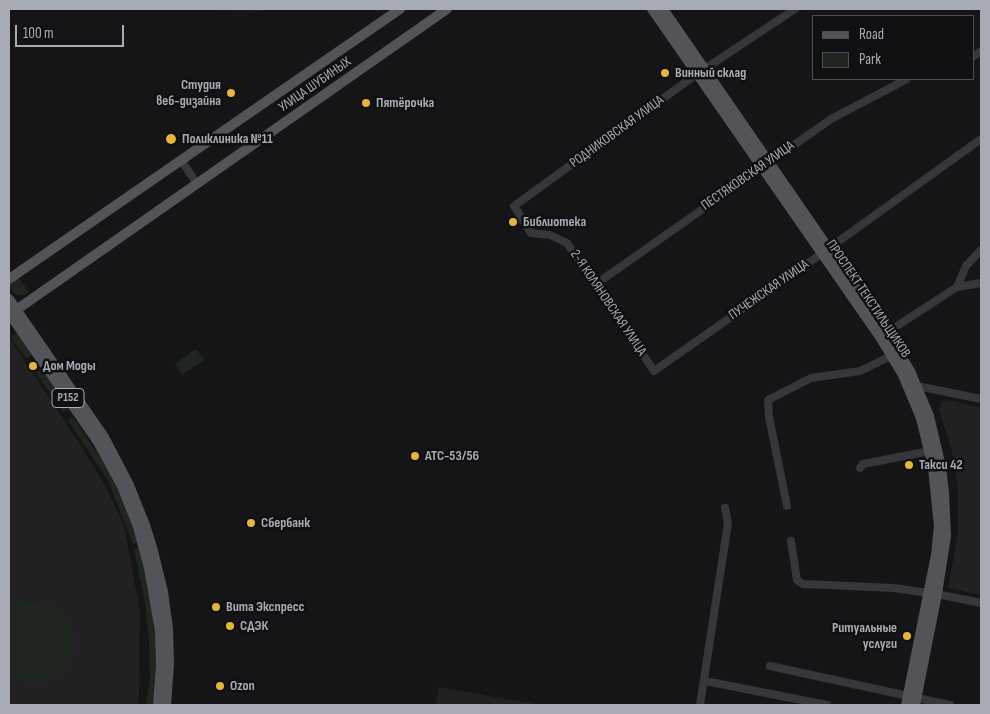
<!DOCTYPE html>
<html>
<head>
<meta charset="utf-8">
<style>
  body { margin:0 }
  #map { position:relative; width:990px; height:714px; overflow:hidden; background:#151517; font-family:"Sofia Sans Condensed",sans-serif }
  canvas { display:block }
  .frame { position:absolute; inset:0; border:10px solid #a7abb6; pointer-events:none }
  .legend { position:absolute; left:812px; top:15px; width:162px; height:65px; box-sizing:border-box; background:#101012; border:1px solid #4c4e54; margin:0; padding:6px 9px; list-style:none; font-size:15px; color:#a7abb6 }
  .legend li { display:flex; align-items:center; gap:10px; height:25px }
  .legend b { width:25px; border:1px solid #4c4e54 }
  .scale { position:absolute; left:15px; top:25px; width:109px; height:22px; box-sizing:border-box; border:2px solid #a7abb6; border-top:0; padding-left:6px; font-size:15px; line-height:18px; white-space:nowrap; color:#a7abb6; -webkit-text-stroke:4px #101012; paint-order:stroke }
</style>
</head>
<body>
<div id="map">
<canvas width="990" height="714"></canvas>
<div class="frame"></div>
<ul class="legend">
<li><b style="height:6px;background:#52545a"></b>Road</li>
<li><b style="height:14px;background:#1f2620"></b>Park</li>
</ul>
<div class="scale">100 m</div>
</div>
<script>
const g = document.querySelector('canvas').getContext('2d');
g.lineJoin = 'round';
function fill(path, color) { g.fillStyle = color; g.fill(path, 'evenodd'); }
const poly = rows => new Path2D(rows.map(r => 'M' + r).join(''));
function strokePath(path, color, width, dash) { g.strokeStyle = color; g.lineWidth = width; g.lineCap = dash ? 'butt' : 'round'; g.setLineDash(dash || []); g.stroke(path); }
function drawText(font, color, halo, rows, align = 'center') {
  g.font = font + ' "Sofia Sans Condensed",sans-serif'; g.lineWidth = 5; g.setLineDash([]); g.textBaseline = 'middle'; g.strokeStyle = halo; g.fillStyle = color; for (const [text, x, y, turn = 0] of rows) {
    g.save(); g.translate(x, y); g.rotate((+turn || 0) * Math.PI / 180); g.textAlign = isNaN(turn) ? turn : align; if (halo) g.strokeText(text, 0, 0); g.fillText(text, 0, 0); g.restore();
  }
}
fill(poly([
  [153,9,263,9,263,11],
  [9,337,81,446,105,485,124,525,140,612,139,697,138,705,9,705],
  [947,400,981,407,981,595,948,588,958,533,958,489,952,451,939,410,941,403],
  [439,687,541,705,436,705]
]), '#212123');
fill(poly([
  [16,274,29,292,25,295,15,295,9,285,9,280],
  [18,333,33,354,26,359,11,337],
  [196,349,204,360,182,375,175,364],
  [42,369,69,408,63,412,36,373],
  [73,417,112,475,138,542,133,544,108,481,68,420],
  [141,547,153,610,156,641,156,662,153,705,146,705,150,678,149,645,146,607,134,549],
  [9,599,51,608,62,615,69,624,74,640,72,657,66,668,53,678,37,682,9,677]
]), '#1f2620');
strokePath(poly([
  [795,9,697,74,514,206,531,233,550,235,567,243,654,371,821,254,981,139],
  [974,56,981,51],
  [181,160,197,184],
  [596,284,831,119,907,79],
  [957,287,966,266,981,250],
  [883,335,957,287,981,283],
  [915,388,917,386,981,399],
  [860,468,863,464,930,451],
  [787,506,769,417,768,400,811,378,860,371,891,356],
  [791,541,797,580,803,584,894,588,928,593],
  [937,594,981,603],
  [770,666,950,705],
  [705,681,827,705],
  [700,705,728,523,725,508]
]), '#36373b', 8);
strokePath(poly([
  [652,9,880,337,903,375,921,418,933,468,939,526,936,555,906,705],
  [663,9,887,333,910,371,929,416,941,467,944,492,946,536,937,594,915,705],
  [9,279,400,9],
  [9,299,104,437,129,485,145,525,153,551,163,592,168,629,169,664,166,705],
  [9,313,98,442,121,484,138,527,149,568,160,631,161,664,158,705],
  [9,315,447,9]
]), '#52545a', 10);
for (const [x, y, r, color] of [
  [665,73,5,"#e8b53b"],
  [231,93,5,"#e8b53b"],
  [366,103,5,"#e8b53b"],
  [171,139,6,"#e8b53b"],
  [513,222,5,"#e8b53b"],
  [33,366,5,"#e8b53b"],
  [415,456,5,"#e8b53b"],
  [909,465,5,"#e8b53b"],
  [251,523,5,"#e8b53b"],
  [216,607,5,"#e8b53b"],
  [230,626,5,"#e8b53b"],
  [907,636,5,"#e8b53b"],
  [220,686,5,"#e8b53b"]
]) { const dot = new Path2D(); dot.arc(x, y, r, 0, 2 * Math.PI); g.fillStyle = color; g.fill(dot); strokePath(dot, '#101012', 2); }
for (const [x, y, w] of [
  [68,398,32]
]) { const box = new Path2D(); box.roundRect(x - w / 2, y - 9.5, w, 19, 4); g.fillStyle = '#101012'; g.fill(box); strokePath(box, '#a7abb6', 1); }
drawText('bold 12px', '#a7abb6', null, [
  ["Р152",68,398]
]);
drawText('bold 14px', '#a7abb6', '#101012', [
  ["Винный склад",675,73],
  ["Студия",221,85,"right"],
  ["веб-дизайна",221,101,"right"],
  ["Пятёрочка",376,103],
  ["Поликлиника №11",182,139],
  ["Библиотека",523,222],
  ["Дом Моды",43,366],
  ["АТС-53/56",425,456],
  ["Такси 42",919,465],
  ["Сбербанк",261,523],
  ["Вита Экспресс",226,607],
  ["СДЭК",240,626],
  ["Ритуальные",897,628,"right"],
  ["услуги",897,644,"right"],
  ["Ozon",230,686]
], 'left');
drawText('14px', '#a7abb6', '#101012', [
  ["УЛИЦА ШУБИНЫХ",315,85,-35],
  ["РОДНИКОВСКАЯ УЛИЦА",617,132,-36],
  ["ПЕСТЯКОВСКАЯ УЛИЦА",748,176,-35],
  ["ПУЧЕЖСКАЯ УЛИЦА",769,290,-35],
  ["ПРОСПЕКТ ТЕКСТИЛЬЩИКОВ",868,299,56],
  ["2-Я КОЛЯНОВСКАЯ УЛИЦА",608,303,56]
]);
</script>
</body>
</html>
